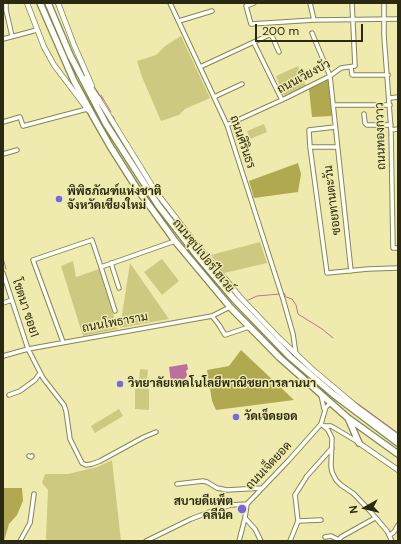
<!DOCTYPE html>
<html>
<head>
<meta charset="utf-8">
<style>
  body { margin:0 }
  #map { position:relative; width:401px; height:544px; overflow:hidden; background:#efebae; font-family:"DM Sans",sans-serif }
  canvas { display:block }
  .frame { position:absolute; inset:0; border:4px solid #2b2911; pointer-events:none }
  .north { position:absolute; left:345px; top:488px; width:40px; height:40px; -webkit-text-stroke:3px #efebae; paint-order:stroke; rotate:262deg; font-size:11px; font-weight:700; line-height:16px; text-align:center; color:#2b2911 }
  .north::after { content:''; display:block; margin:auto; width:14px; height:18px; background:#2b2911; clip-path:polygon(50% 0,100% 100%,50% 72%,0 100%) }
  .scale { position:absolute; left:255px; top:24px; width:108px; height:18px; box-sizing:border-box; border:2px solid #2b2911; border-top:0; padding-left:5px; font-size:12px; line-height:14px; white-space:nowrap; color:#2b2911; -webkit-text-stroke:3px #efebae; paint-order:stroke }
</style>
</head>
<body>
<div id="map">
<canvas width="401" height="544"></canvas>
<div class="frame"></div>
<div class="north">N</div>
<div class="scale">200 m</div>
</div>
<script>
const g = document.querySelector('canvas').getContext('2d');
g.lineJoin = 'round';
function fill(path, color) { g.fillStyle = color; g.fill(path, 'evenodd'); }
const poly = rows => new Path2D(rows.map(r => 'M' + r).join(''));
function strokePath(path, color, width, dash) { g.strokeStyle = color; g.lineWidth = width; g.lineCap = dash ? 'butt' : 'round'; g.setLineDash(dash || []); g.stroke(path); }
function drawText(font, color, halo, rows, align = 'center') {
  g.font = font + ' "DM Sans",Sarabun,sans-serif'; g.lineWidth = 3; g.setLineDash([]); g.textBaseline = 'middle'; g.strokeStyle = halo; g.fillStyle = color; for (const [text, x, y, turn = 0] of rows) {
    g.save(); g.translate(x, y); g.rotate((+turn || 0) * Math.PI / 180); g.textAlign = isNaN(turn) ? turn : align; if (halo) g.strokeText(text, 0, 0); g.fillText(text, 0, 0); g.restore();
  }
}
fill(poly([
  [181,36,210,98,185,109,179,115,161,121,142,77,137,61,156,55,165,46],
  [298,66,306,86,284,96,276,76],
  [264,124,267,132,250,139,247,131],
  [260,242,267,263,224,273,211,255],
  [162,259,179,281,162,295,144,272],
  [73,261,76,277,99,269,118,329,83,336,61,266],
  [130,263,169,319,120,328],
  [140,369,148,370,147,380,139,380],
  [135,388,149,389,149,410,135,409],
  [119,409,123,416,95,433,91,426],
  [112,460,121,541,47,541,46,538,48,490,42,483,45,474,68,474,97,467]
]), '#cec980');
fill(poly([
  [328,80,332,116,312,117,309,89],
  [298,163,301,174,298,192,254,198,249,181],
  [241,350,294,400,216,410,212,401,207,370,229,366],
  [3,488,22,488,23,501,17,515,9,524,4,541,3,541]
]), '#b0a94f');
fill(poly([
  [187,364,188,369,186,371,187,375,184,381,171,383,169,367]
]), '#bd709d');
strokePath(poly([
  [101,95,111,112],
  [113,116,115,120],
  [117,124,119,129],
  [3,258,6,269],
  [283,294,284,293,286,297,292,299,296,305,298,314,322,329,333,338],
  [246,301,257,296,280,294],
  [350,398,398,433]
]), '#bd709d', 1);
const minor = poly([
  [6,3,6,10,12,36],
  [170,3,227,125,283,299,293,334,296,355],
  [254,3,246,6,251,24,314,20,398,19],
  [310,3,314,20],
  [384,3,384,36,391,130,393,248,398,248],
  [179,21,212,11],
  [312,33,330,76,351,271],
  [3,39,37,30],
  [254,43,282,100],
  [200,67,269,35,272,36,279,52],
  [351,67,352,75,388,75],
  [214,97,242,84],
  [390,98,398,97],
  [333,105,390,105],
  [364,114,365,123,367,125,391,125],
  [3,122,20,117,23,126,87,109],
  [227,125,286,98,330,76,341,68,355,66,352,3],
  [335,127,309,130,310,147,327,273,368,269,397,268],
  [391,130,398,129],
  [310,147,337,147],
  [3,154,17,150],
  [111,263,119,288],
  [101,267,115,311],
  [3,273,28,349,43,378,64,405,66,411,70,439,82,463,86,465,92,464,100,461,144,437,156,432],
  [3,303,12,300],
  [212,316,219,325,225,335,249,327],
  [63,342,33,260,92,240,101,267,175,241],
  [3,356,28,349,212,316,230,307],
  [9,395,20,391,35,380,40,373],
  [321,395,324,409],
  [321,424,328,430,332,438,331,466,332,472,336,480,341,485,354,494,370,511,387,531,392,541],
  [324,426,331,426,358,442],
  [29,456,31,457,32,456],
  [177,484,203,481,207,482,217,488,227,490,262,488],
  [245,518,255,529,261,541],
  [298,521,321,520],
  [390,535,394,532,398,525],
  [325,537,331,536,339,540],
  [20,541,30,523,34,494],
  [146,541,191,519,212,511,231,505,247,504,289,460,321,424,326,407,331,403],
  [239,541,245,518,247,504],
  [290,541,298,521,295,495,307,476,332,448],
  [338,541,341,537,375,518]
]);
const major = poly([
  [27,3,44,47,54,65,88,110],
  [58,3,74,45,92,86],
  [98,98,156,192,196,244,240,297,279,338,312,369,357,407,398,437],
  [359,443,398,470]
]);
const highway = poly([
  [40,3,74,81,93,116,110,146,136,187,175,241,230,307,280,358,348,418,398,454],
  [48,3,70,55,106,124,158,205,199,258,234,299,290,357,333,394,398,443],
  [85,79,99,101],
  [348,418,359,443]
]);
strokePath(minor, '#89854b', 5.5);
strokePath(major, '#89854b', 6);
strokePath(highway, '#89854b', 8);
strokePath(minor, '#fff', 3.5);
strokePath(major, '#fff', 4.5);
strokePath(highway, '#fff', 5.5);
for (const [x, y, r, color] of [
  [59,199,4,"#7667e2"],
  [120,384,4,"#7667e2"],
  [236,417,4,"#7667e2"],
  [242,509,5,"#7667e2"]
]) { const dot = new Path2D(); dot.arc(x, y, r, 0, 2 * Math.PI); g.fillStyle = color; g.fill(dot); strokePath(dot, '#efebae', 1.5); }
drawText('12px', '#2b2911', '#efebae', [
  ["ถนนเวียงบัว",304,77,-28],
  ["ถนนทองกวาว",381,136,-92],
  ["ถนนศิรินธร",242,142,71],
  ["ซอยทานตะวัน",333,200,-97],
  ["ถนนซุปเปอร์ไฮเวย์",203,256,51],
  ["โชตนา ซอย1",25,308,72],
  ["ถนนโพธาราม",115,323,-10],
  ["ถนนเจ็ดยอด",269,466,-47]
]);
drawText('bold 12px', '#2b2911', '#efebae', [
  ["พิพิธภัณฑ์แห่งชาติ",67,192],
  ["จังหวัดเชียงใหม่",67,206],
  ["วิทยาลัยเทคโนโลยีพาณิชยการลานนา",128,384],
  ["วัดเจ็ดยอด",244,417],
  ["สบายดีแพ็ต",233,502,"right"],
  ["คลีนิค",233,516,"right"]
], 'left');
</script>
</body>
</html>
